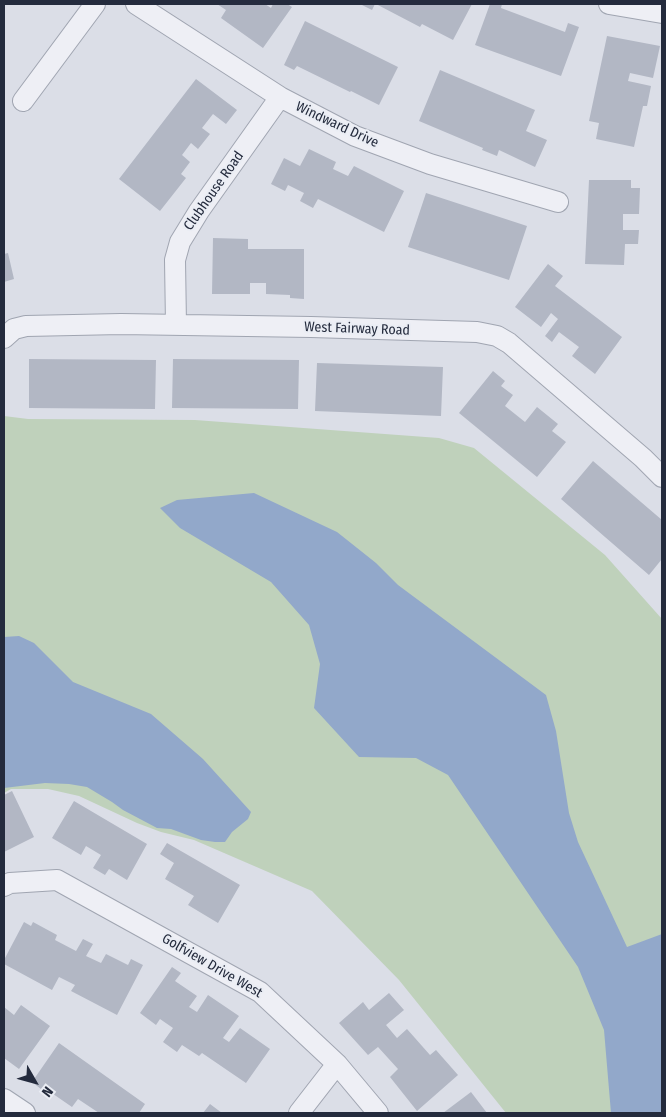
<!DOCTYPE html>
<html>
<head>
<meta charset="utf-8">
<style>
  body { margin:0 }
  #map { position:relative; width:666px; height:1117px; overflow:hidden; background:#dbdee7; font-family:"Fira Sans Condensed",sans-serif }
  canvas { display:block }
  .frame { position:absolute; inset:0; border:5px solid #242b3d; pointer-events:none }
  .north { position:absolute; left:10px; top:1057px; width:50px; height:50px; -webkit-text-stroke:4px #eaedf4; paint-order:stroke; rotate:128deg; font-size:14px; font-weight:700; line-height:20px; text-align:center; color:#242b3d }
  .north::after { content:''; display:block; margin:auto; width:18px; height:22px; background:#242b3d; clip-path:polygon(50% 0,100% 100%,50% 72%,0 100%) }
</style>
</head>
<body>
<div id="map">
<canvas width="666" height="1117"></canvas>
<div class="frame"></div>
<div class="north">N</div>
</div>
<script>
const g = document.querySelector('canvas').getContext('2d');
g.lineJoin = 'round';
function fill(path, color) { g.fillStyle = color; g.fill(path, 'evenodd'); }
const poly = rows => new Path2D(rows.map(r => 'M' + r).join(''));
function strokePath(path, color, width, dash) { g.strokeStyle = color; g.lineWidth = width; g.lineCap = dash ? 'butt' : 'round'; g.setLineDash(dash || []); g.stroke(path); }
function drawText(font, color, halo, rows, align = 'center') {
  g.font = font + ' "Fira Sans Condensed",sans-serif'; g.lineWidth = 4; g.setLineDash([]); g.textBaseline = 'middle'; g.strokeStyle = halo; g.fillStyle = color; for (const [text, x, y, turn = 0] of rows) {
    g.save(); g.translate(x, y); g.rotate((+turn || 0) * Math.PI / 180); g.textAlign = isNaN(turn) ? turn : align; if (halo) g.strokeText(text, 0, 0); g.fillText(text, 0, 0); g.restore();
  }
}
fill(poly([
  [4,416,28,419,195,420,439,438,474,448,605,555,662,619,662,1113,506,1113,399,980,312,891,194,840,161,832,137,823,79,796,48,789,11,789,4,793]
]), '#bfd1bb');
fill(poly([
  [254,493,337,532,376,563,398,585,546,695,556,731,569,813,578,842,627,947,662,934,662,1113,611,1113,604,1030,578,967,448,775,416,758,359,757,314,708,320,664,309,625,271,582,180,528,160,508,177,500],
  [19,636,34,643,73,682,151,714,203,759,251,812,248,819,232,832,225,842,215,842,201,840,171,829,157,828,123,810,112,802,87,787,69,784,45,783,4,788,4,637]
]), '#92a8ca');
fill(poly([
  [217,4,265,4,271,8,273,4,287,4,292,7,263,48,221,18,226,10],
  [360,4,375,4,372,10],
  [376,4,472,4,453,40,422,24,420,27],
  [490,4,502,4,501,8,565,32,568,23,579,27,561,76,475,45],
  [305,21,398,67,379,105,351,91,350,92,297,66,294,70,284,65],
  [607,36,660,46,653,78,630,73,628,81,651,86,647,106,643,106,634,147,596,139,599,123,589,121],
  [440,70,535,110,526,131,547,140,535,167,499,150,497,156,482,150,483,148,419,121],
  [196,79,237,110,226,124,213,114,202,128,210,134,198,149,191,143,182,155,190,162,181,174,186,178,160,211,119,179],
  [309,149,336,162,333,169,348,176,354,166,404,191,384,232,318,199,313,208,300,201,304,193,288,185,285,191,271,184,284,158,300,166],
  [589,180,631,180,631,188,640,188,639,214,623,214,623,230,639,230,638,244,625,244,624,265,585,264],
  [426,193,527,226,509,280,408,247],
  [213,238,248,239,248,249,304,249,304,299,290,298,290,295,266,294,266,283,250,283,250,294,212,294],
  [8,253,14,279,4,282,4,254],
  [548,264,563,276,555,286,622,337,595,374,572,356,579,347,559,332,552,342,545,336,558,319,551,313,541,327,515,307],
  [29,359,156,360,155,409,29,408],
  [173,359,299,360,298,409,172,408],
  [317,363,443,367,441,416,315,411],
  [493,371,505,381,501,386,513,395,505,406,525,422,537,407,558,424,552,431,566,442,537,477,459,413],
  [593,461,662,520,662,559,649,575,561,499],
  [12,791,34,837,4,852,4,795],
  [74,801,147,844,127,880,109,869,105,875,93,868,101,855,86,846,81,855,52,838],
  [167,843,240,885,218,923,188,905,194,896,165,879,174,863,160,854],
  [24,922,31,926,33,922,57,935,55,940,76,951,83,939,93,944,86,956,101,963,106,954,128,965,131,959,143,965,117,1015,71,991,75,985,59,977,52,990,4,964,4,960],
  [172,967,181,973,175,981,197,996,189,1007,197,1012,208,995,239,1016,223,1038,229,1042,240,1028,270,1049,246,1083,202,1053,199,1056,182,1045,177,1052,163,1042,173,1028,160,1019,156,1025,140,1013],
  [389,993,404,1010,386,1025,397,1038,407,1029,430,1055,436,1050,458,1075,417,1111,390,1077,398,1069,378,1047,368,1055,339,1023,363,1002,369,1010],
  [21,1005,50,1026,19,1069,4,1058,4,1007,14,1015],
  [59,1043,145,1104,139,1113,99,1113,78,1099,72,1107,43,1087,41,1089,32,1082],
  [471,1092,487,1113,443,1113],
  [210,1104,222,1113,203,1113]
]), '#b2b7c4');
const street = poly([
  [136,4,280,97,355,136,430,164,558,202],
  [609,4,662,13],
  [23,101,95,4],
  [176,325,175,260,180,242,199,211,280,97],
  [4,338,14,329,26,326,121,324,311,327,477,332,497,336,509,343,643,458,662,477],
  [4,886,10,883,57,880,260,992,337,1064,378,1113],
  [4,1099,25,1113],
  [299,1113,337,1064]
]);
strokePath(street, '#a0a5b1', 22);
strokePath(street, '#eeeff5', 20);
drawText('14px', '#242b3d', '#eaedf4', [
  ["Windward Drive",337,125,25],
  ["Clubhouse Road",214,191,-55],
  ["West Fairway Road",357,329,2],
  ["Golfview Drive West",212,966,30]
]);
</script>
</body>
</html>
